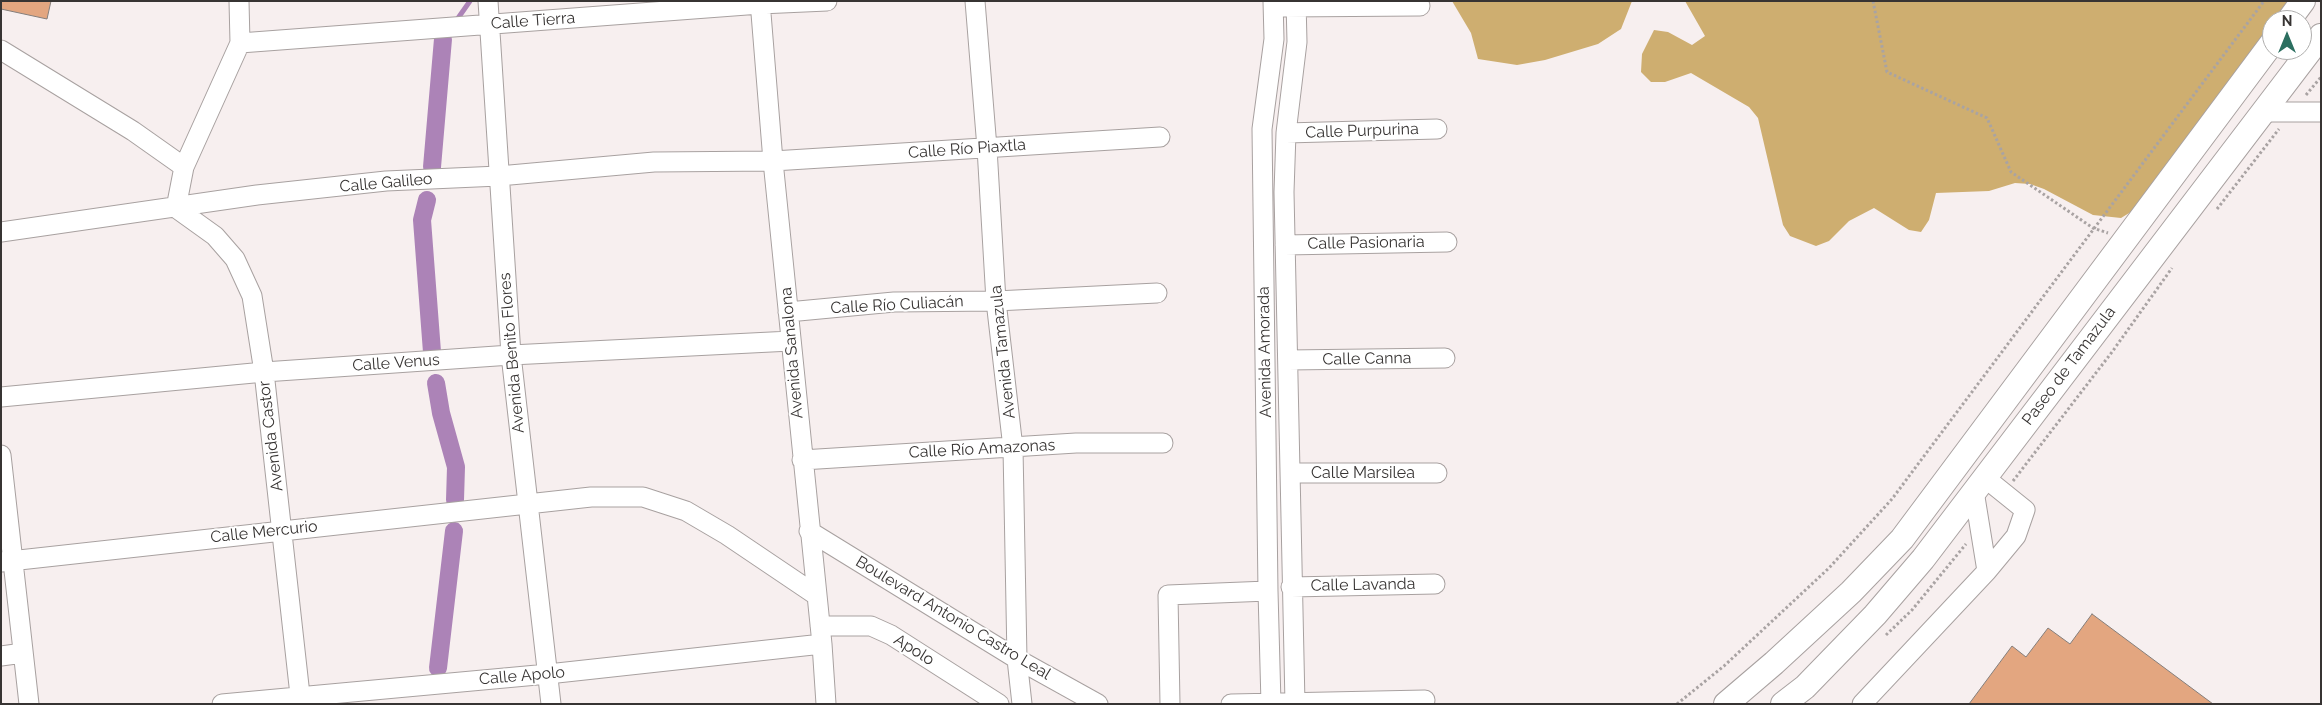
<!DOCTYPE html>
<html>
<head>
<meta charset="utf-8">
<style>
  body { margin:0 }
  #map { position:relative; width:2322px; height:705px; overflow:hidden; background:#f7efef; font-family:Raleway,sans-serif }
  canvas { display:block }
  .frame { position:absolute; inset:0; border:2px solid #373433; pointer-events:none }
  .north { position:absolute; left:2262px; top:10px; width:50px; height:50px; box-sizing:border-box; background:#fff; border:1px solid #afaead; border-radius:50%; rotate:0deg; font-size:14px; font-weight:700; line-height:20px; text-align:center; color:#373433 }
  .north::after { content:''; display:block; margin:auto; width:18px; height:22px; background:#2c6f60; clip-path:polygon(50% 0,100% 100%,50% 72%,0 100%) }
</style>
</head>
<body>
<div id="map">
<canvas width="2322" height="705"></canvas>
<div class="frame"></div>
<div class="north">N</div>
</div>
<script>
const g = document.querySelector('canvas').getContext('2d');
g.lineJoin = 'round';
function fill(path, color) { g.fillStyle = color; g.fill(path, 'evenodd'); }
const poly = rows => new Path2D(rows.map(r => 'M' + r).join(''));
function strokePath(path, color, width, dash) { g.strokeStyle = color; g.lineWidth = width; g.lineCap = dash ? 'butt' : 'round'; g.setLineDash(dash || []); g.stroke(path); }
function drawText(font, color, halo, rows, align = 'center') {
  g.font = font + ' Raleway,sans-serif'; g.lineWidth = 4; g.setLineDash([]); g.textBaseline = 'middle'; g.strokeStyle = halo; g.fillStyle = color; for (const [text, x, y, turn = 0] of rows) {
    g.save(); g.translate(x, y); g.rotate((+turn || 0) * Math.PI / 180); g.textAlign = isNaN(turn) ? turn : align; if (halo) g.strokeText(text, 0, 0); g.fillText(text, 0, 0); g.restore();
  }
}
fill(poly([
  [1452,1,1632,1,1621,29,1598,44,1545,60,1517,65,1478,59,1471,33],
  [1685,1,2292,1,2278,20,2272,20,2272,29,2139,207,2121,218,2093,215,2044,189,2030,184,2015,183,1989,191,1936,193,1929,220,1921,232,1909,230,1874,208,1849,221,1829,241,1816,246,1790,236,1783,225,1758,118,1749,107,1691,73,1665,82,1651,82,1641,72,1642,54,1654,30,1668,32,1692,45,1705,36]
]), '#ceae70');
strokePath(poly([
  [456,21,470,1]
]), '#ac83b7', 5);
strokePath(poly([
  [432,167,443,39],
  [427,200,422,220,432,352],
  [436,383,441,413,456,467,455,500],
  [438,668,454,531]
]), '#ac83b7', 18);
const building = poly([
  [1,1,51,1,47,19,1,9,1,1],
  [2092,614,2213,704,1969,704,2012,646,2026,657,2048,628,2070,644,2092,614]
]);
fill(building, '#e3a680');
strokePath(building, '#847e7b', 1);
const minor = poly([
  [239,1,240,43,184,167,176,208,215,236,235,259,252,296,264,372,300,695],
  [488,1,511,355,551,704],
  [760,1,773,161,822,644,826,704],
  [975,1,987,148,996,301,1013,448,1017,659,1022,704],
  [1284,7,1420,6],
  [240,43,760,4,827,1],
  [1,50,133,131,184,167],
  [2263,112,2321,112],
  [1286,133,1437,129],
  [1,232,257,195,386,181,499,176,654,162,773,161,1160,137],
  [1285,245,1447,242],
  [788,312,894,302,996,301,1157,293],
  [1288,360,1445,358],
  [1,397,264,372,511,355,791,341],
  [1,455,29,704],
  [802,460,1076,443,1163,443],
  [1290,473,1437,473],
  [1974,491,1987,571],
  [809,531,1017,659,1098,704],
  [1,562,591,497,643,497,686,511,727,535,816,595],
  [1291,587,1435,584],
  [820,626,871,626,891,635,999,704],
  [1,656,23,653],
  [222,704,548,674,822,644],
  [1170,704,1168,595,1268,591],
  [1231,704,1425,700],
  [1271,704,1268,591,1262,129,1274,39,1273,1],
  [1295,704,1284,192,1286,133,1297,42,1296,1],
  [1862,704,1987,571,2016,536,2025,510,1984,477]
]);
const major = poly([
  [2289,20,2303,1],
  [1726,704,1774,663,1851,592,1902,539,2272,43],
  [1783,704,1805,687,1875,615,1923,559,2321,36]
]);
strokePath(minor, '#a8a1a0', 21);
strokePath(major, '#a8a1a0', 26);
strokePath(poly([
  [1873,1,1887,72,1987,118,2011,172,2093,228,2108,233],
  [2306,95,2321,77],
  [2217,209,2279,129],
  [2013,481,2112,352,2172,268],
  [1886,635,1912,610,1966,544],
  [1677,704,1724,666,1829,568,1892,499,2264,1]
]), '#a9a3a3', 3, [2.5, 2.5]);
strokePath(minor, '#fff', 19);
strokePath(major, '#fff', 24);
drawText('16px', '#373433', '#fff', [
  ["Calle Tierra",533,21,-4],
  ["Calle Purpurina",1362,131,-2],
  ["Calle Río Piaxtla",967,149,-4],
  ["Calle Galileo",386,183,-5],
  ["Calle Pasionaria",1366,243,-1],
  ["Calle Río Culiacán",897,305,-3],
  ["Avenida Tamazula",1003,352,-96],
  ["Avenida Amorada",1265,352,-91],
  ["Avenida Benito Flores",512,353,-95],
  ["Avenida Sanalona",792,353,-95],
  ["Calle Canna",1367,359,-1],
  ["Calle Venus",396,363,-4],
  ["Paseo de Tamazula",2069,366,-53],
  ["Avenida Castor",271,436,-97],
  ["Calle Río Amazonas",982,449,-3],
  ["Calle Marsilea",1363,473],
  ["Calle Mercurio",264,532,-6],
  ["Calle Lavanda",1363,585,-1],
  ["Boulevard Antonio Castro Leal",953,618,31],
  ["Apolo",914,650,32],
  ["Calle Apolo",522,676,-5]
]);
</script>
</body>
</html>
